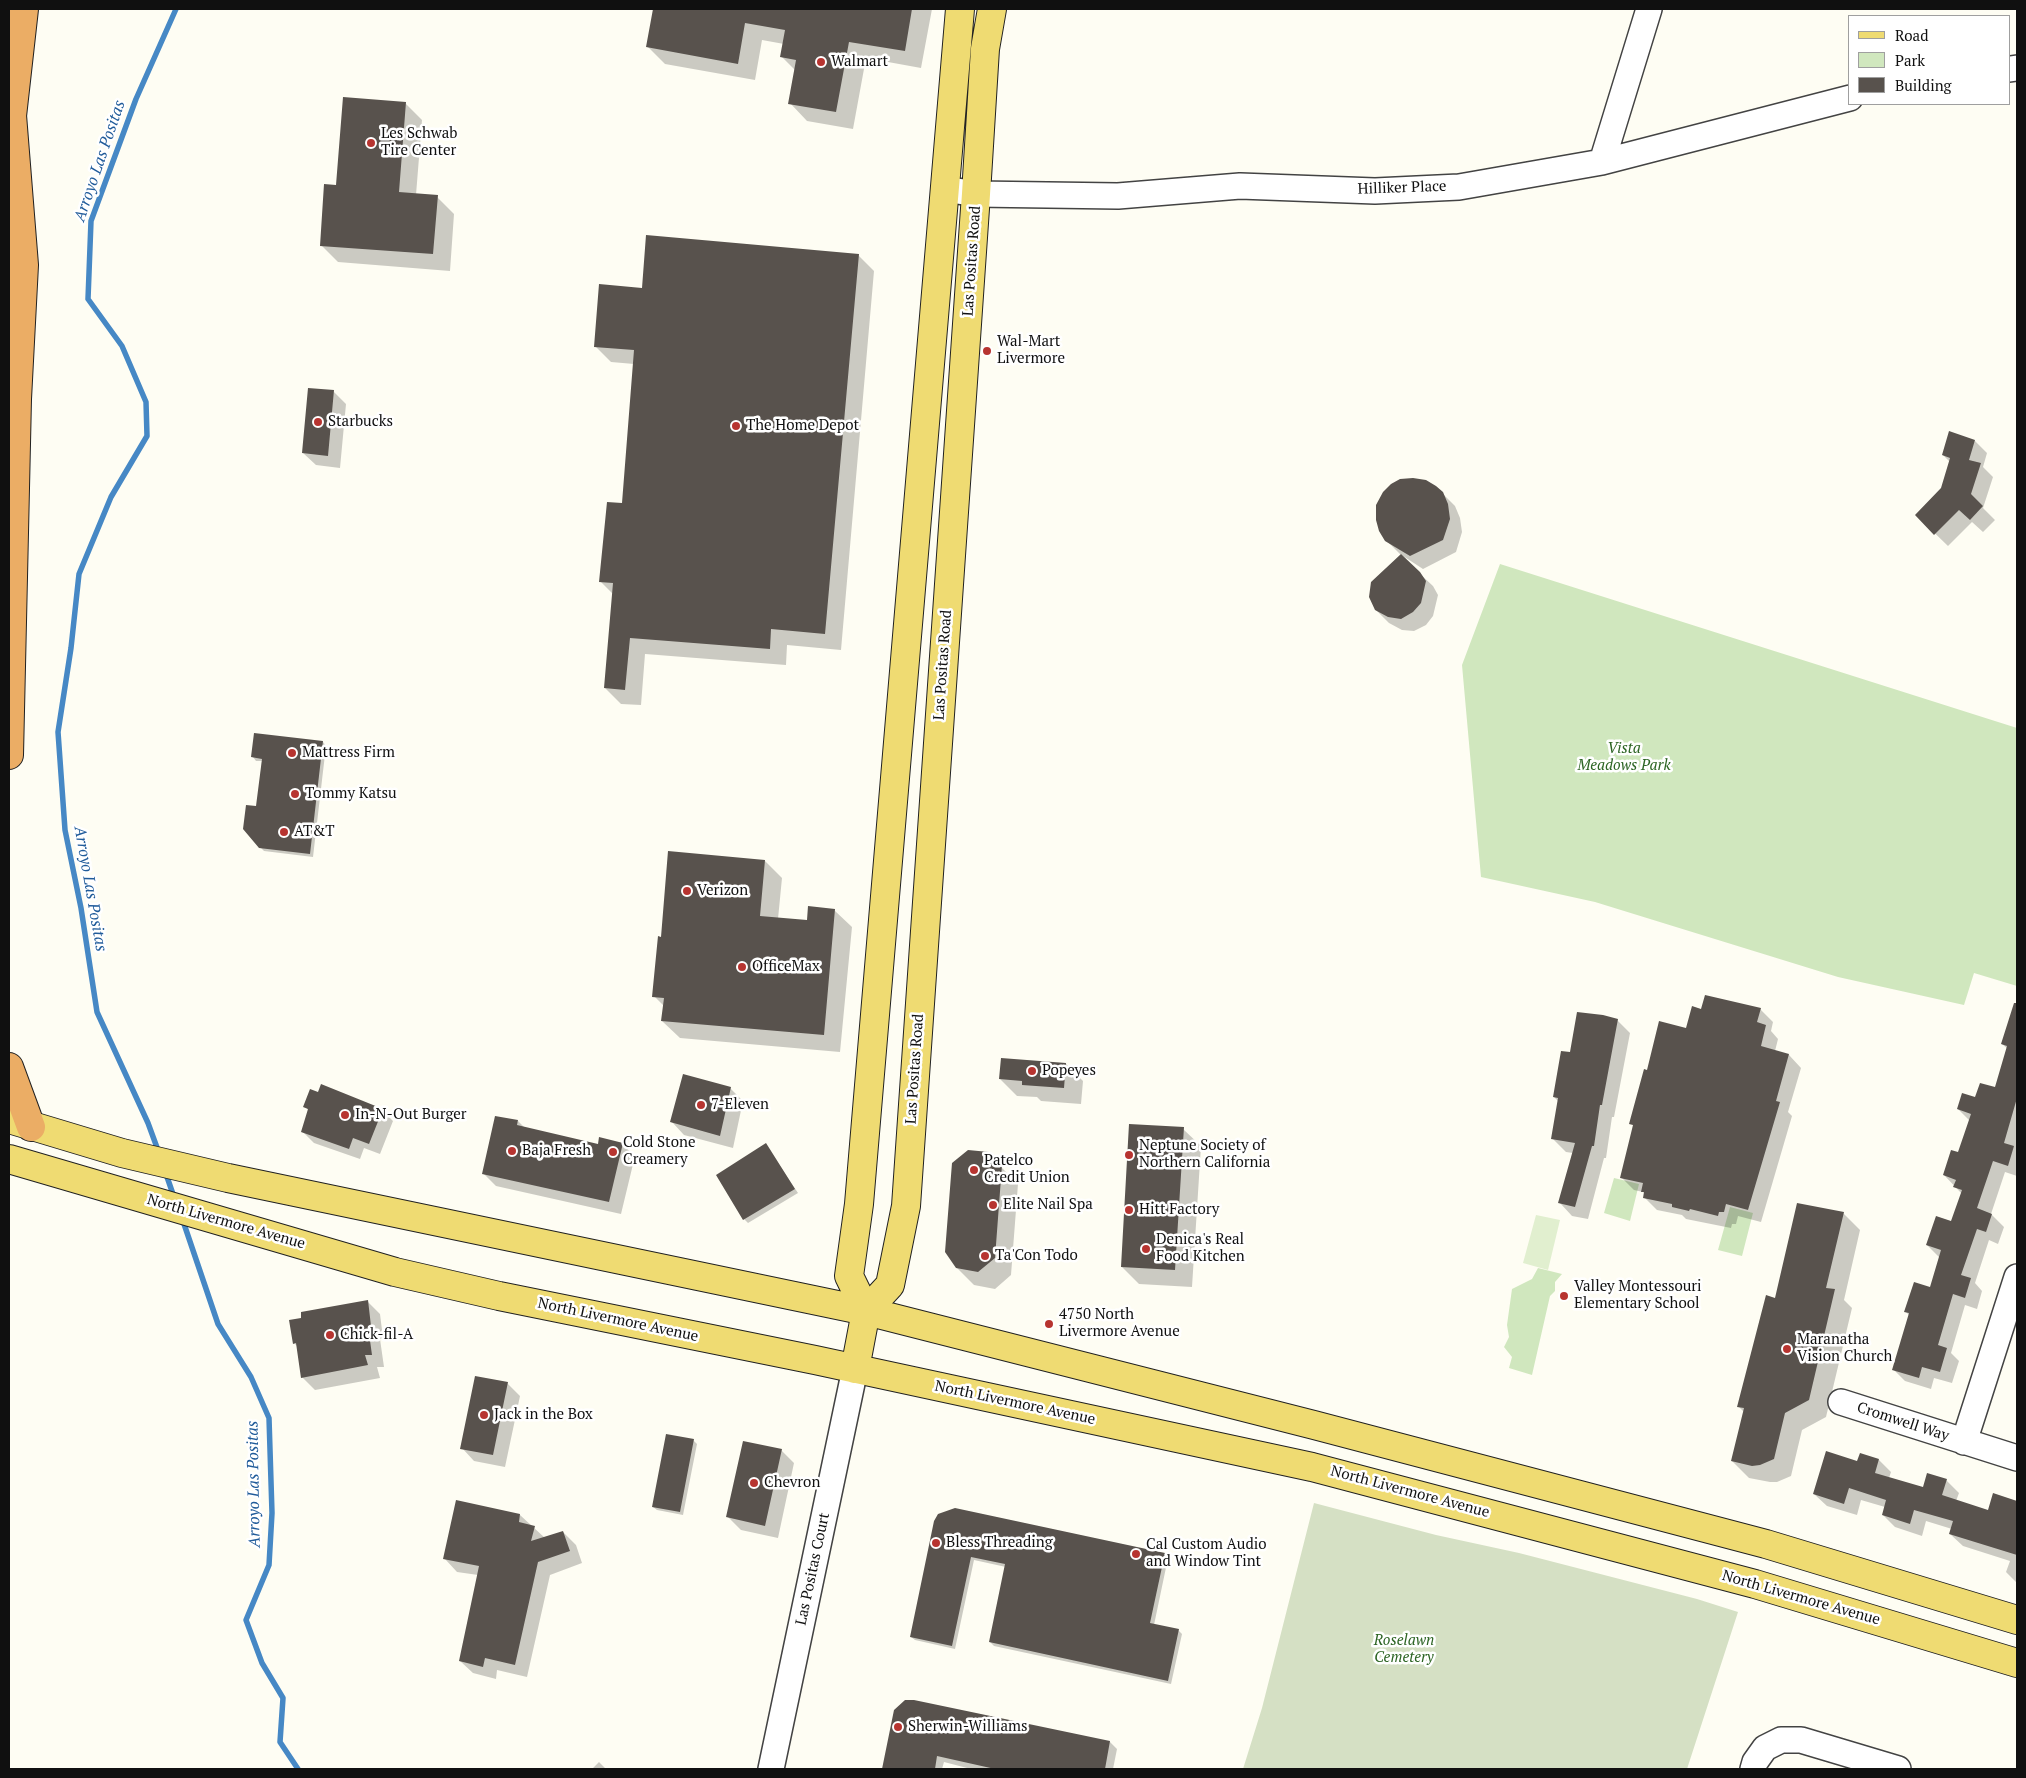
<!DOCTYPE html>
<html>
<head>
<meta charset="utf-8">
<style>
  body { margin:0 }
  #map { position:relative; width:2026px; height:1778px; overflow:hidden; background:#fefdf3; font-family:"PT Serif",serif }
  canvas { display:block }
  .frame { position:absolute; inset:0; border:10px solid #101010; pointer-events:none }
  .legend { position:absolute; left:1848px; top:15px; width:162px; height:90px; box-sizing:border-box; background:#fff; border:1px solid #9f9f9f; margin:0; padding:6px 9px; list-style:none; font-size:15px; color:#101010 }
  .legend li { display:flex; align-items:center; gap:10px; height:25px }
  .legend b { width:25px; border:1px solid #9f9f9f }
</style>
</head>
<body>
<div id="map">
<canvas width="2026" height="1778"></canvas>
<div class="frame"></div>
<ul class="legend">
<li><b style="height:6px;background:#efdb72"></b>Road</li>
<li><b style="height:14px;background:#d0e7be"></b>Park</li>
<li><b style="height:14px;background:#58524d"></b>Building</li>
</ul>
</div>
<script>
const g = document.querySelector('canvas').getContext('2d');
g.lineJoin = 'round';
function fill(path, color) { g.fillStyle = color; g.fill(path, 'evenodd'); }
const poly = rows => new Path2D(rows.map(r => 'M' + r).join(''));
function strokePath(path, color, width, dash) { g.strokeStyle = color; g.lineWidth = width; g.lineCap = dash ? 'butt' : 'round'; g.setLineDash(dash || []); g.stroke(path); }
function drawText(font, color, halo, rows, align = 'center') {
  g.font = font + ' "PT Serif",serif'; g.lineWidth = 5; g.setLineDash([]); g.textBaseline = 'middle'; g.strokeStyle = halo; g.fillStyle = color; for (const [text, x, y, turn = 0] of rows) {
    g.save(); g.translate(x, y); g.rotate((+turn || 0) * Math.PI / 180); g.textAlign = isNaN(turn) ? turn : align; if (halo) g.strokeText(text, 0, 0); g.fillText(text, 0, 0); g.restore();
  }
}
fill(poly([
  [1500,564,2017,728,2017,986,1974,973,1964,1005,1838,977,1595,902,1481,877,1462,665],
  [1614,1178,1639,1184,1630,1221,1604,1213],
  [1730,1207,1753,1213,1742,1256,1718,1250],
  [1538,1268,1562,1274,1555,1282,1555,1291,1550,1296,1532,1375,1509,1368,1512,1357,1504,1347,1509,1337,1507,1325,1512,1289,1532,1279]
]), '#d0e7be');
fill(poly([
  [1314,1503,1436,1535,1519,1553,1697,1599,1738,1612,1687,1769,1243,1769,1262,1708]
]), '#d5e0c4');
fill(poly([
  [1536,1215,1560,1220,1548,1270,1523,1263]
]), '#e1efcf');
fill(poly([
  [654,9,932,9,921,68,866,58,853,129,807,121,790,103,796,71,782,57,784,44,762,40,755,80,665,64,648,47],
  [405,103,422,120,416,195,437,197,454,214,450,271,338,262,321,245,337,187],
  [858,255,874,271,841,650,787,645,786,665,645,654,641,705,621,704,605,688,613,594,600,581,623,504,634,364,611,362,595,346,643,289],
  [333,391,346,404,340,468,316,465,303,453],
  [1975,441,1987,453,1983,467,1993,477,1983,508,1995,520,1983,532,1972,522,1948,546,1916,515,1942,488,1950,462,1943,455],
  [1436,487,1455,506,1460,518,1462,532,1456,552,1423,569,1400,554,1386,540],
  [1419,573,1433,586,1438,595,1433,616,1426,625,1414,631,1402,630,1389,623,1376,610],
  [323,742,326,746,313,857,264,851,260,847,257,808,262,761,256,761,253,757],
  [765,861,782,878,778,919,808,922,834,910,852,927,840,1052,680,1038,662,1021,664,1006,654,996,662,938],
  [2014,1006,2017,1007,2017,1176,2005,1172,1991,1214,2004,1227,1998,1244,1989,1240,1975,1283,1982,1291,1977,1309,1965,1305,1951,1353,1959,1361,1952,1383,1934,1378,1931,1389,1905,1381,1893,1369,1910,1316,1906,1312,1931,1288,1940,1258,1927,1245,1952,1223,1962,1194,1944,1175,1959,1154,1970,1121,1958,1109,1996,1089,2008,1049,2002,1044],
  [1760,1009,1773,1022,1771,1031,1778,1039,1775,1051,1789,1055,1801,1068,1788,1112,1792,1116,1761,1222,1738,1216,1736,1224,1732,1224,1731,1228,1686,1219,1682,1215,1657,1210,1644,1197,1645,1194,1643,1192,1634,1190,1621,1177,1634,1126,1631,1123,1648,1072,1702,1010],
  [1617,1020,1630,1033,1614,1117,1612,1117,1606,1158,1604,1158,1588,1219,1572,1216,1560,1203,1573,1153,1566,1152,1553,1139,1558,1101,1554,1097,1571,1054],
  [1066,1064,1083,1081,1081,1104,1041,1101,1037,1097,1017,1096,1000,1079],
  [730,1088,743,1101,733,1148,684,1135,672,1122],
  [305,1106,382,1110,393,1121,380,1154,364,1148,360,1159,314,1143,303,1132,309,1111],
  [518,1121,525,1128,599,1146,622,1144,635,1156,621,1214,496,1186,483,1173],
  [1183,1129,1201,1146,1192,1287,1139,1284,1122,1267],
  [766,1145,798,1193,748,1223,744,1219],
  [988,1154,1018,1184,1011,1275,995,1289,974,1285,957,1268],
  [1843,1213,1860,1230,1844,1300,1852,1308,1826,1417,1802,1430,1791,1476,1777,1482,1770,1482,1749,1478,1732,1461,1744,1412,1739,1407,1776,1299],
  [368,1302,380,1314,383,1338,380,1339,384,1367,377,1367,380,1378,315,1390,302,1377,298,1347,294,1343],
  [507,1383,520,1396,505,1467,474,1461,462,1448],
  [693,1440,697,1444,683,1515,657,1510,653,1507],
  [781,1450,794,1463,778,1538,741,1530,728,1517],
  [1879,1460,1891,1472,1889,1478,1923,1488,1946,1480,1959,1493,1956,1501,1989,1511,2012,1500,2017,1506,2017,1583,2006,1572,2010,1561,1963,1546,1950,1534,1952,1529,1926,1521,1922,1536,1895,1527,1883,1515,1885,1507,1861,1500,1857,1515,1827,1506,1814,1494,1858,1463],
  [520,1515,545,1538,563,1532,576,1545,582,1563,550,1575,527,1677,497,1670,496,1679,473,1673,460,1661,478,1575,457,1572,445,1559],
  [939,1515,1165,1554,1168,1558,1154,1625,1178,1630,1182,1634,1171,1684,994,1646,990,1642,1006,1567,974,1560,955,1649,915,1640,911,1637],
  [914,1701,1110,1742,1117,1749,1113,1769,971,1769,944,1762,942,1769,883,1769,895,1711],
  [599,1762,606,1769,592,1769]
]), '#0003');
strokePath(poly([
  [159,1153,148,1123,97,1012,81,908,65,830,58,732,71,648,79,574,111,497,147,436,146,402,122,346,88,299,91,221,136,99,176,9],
  [165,1171,175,1200],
  [182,1218,218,1324,251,1377,269,1418,272,1513,269,1565,246,1620,262,1663,283,1698,280,1742,298,1769]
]), '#4688c5', 5.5);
fill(poly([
  [653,9,912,9,905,51,849,42,836,112,788,104,796,60,780,57,785,30,745,23,738,64,646,47],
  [343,97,406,102,399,192,438,195,433,254,320,246,324,184,336,185],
  [646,235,859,254,825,634,771,629,770,649,630,638,625,690,604,688,613,583,599,582,607,502,622,503,634,350,594,347,599,284,642,288],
  [308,388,334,390,328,456,302,453],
  [1949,431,1975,440,1969,460,1981,463,1971,494,1983,506,1970,520,1959,510,1934,535,1915,515,1941,488,1950,458,1942,455],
  [1413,478,1426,480,1436,486,1443,492,1448,504,1450,519,1443,540,1410,556,1385,541,1379,531,1376,520,1376,505,1383,492,1391,484,1400,479],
  [1401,554,1420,572,1426,581,1421,603,1413,612,1401,619,1388,617,1375,610,1369,597,1371,582],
  [254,733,323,741,310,854,259,848,243,829,246,805,256,806,262,759,251,757],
  [668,851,765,860,760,916,807,920,808,906,835,909,824,1035,661,1021,664,998,652,997,658,936,661,937],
  [1705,995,1761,1008,1757,1022,1766,1025,1761,1046,1789,1054,1776,1101,1780,1102,1748,1210,1726,1204,1724,1212,1719,1212,1718,1216,1690,1209,1689,1211,1672,1207,1672,1204,1643,1198,1644,1192,1641,1192,1643,1183,1620,1178,1633,1125,1629,1124,1644,1069,1647,1070,1659,1021,1686,1028,1692,1006,1701,1009],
  [2014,1003,2017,1003,2017,1098,2004,1143,2014,1146,2008,1166,1993,1161,1977,1208,1992,1214,1986,1232,1977,1229,1961,1275,1971,1278,1965,1298,1953,1294,1938,1345,1947,1348,1940,1372,1922,1367,1919,1378,1892,1370,1909,1313,1904,1312,1914,1282,1930,1287,1941,1250,1926,1245,1936,1216,1951,1221,1962,1190,1953,1187,1956,1180,1943,1175,1951,1150,1958,1152,1971,1114,1957,1109,1962,1093,1975,1097,1980,1083,1995,1087,2007,1046,2001,1044],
  [1577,1012,1603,1015,1618,1019,1602,1105,1600,1105,1594,1146,1592,1146,1575,1207,1558,1203,1575,1143,1551,1139,1558,1098,1553,1097,1561,1051,1570,1052],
  [1001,1058,1066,1063,1064,1088,1022,1085,1022,1081,999,1079],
  [683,1074,731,1087,720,1136,670,1122],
  [321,1084,383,1109,369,1144,353,1138,349,1149,301,1132,308,1109,303,1107,310,1089,318,1092],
  [495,1116,518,1120,517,1125,598,1144,599,1137,623,1143,609,1202,482,1174],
  [1129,1124,1184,1127,1175,1270,1121,1267],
  [766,1143,795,1189,743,1220,716,1175],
  [968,1150,989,1152,1002,1165,995,1258,978,1272,956,1268,945,1252,952,1163],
  [1797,1203,1844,1212,1826,1288,1835,1289,1809,1400,1785,1413,1774,1459,1760,1465,1752,1466,1731,1461,1744,1408,1737,1407,1766,1295,1775,1298],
  [368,1300,371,1326,368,1326,372,1355,365,1355,368,1365,301,1378,296,1343,293,1344,289,1320,301,1318,301,1312],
  [475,1376,508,1382,493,1455,460,1449],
  [666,1434,694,1439,680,1512,652,1507],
  [743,1441,782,1449,765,1526,726,1517],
  [1826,1451,1857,1461,1860,1453,1879,1459,1875,1473,1923,1487,1927,1473,1947,1479,1942,1495,1988,1510,1993,1493,2017,1501,2017,1555,1949,1534,1953,1521,1914,1510,1910,1524,1882,1515,1886,1500,1849,1488,1844,1504,1813,1494],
  [456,1500,520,1514,519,1522,535,1526,531,1541,563,1531,570,1551,538,1562,515,1665,485,1658,483,1667,459,1661,479,1566,443,1559],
  [955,1508,1165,1553,1150,1623,1179,1629,1168,1681,989,1642,1005,1564,971,1557,952,1646,910,1637,934,1521,938,1514],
  [905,1700,914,1700,1110,1741,1105,1769,995,1769,937,1756,935,1769,882,1769,894,1710]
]), '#58524d');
const minor = poly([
  [2010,69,2017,68],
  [1602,162,1649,9],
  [945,189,976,194,1118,196,1240,186,1375,191,1459,187,1602,162,1850,98],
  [1841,1402,2017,1458],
  [1964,1442,2017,1277],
  [771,1769,855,1369],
  [1753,1769,1755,1762,1765,1748,1781,1740,1801,1740,1898,1769]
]);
const major = poly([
  [9,1119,122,1153,228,1178,866,1311,1314,1425,1766,1544,2017,1620],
  [9,1159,395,1272,499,1296,815,1360,1312,1467,1755,1584,2017,1663],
  [866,1311,849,1276,859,1204,960,9],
  [855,1369,866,1311,890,1285,906,1206,976,194,985,49,992,9]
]);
const highway = poly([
  [10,134,24,9],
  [9,755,17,399,24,265,12,115],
  [9,1067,31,1127]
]);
strokePath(minor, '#434343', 28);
strokePath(major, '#212121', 30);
strokePath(highway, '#212121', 30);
strokePath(minor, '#fff', 25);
strokePath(major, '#efdb72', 28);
strokePath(highway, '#ebad65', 28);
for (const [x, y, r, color] of [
  [821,62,5,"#b73430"],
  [371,143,5,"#b73430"],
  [987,351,5,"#b73430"],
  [318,422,5,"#b73430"],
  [736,426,5,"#b73430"],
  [292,753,5,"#b73430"],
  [295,794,5,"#b73430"],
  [284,832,5,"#b73430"],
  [687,891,5,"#b73430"],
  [742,967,5,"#b73430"],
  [1032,1071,5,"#b73430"],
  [701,1105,5,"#b73430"],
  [345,1115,5,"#b73430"],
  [512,1151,5,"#b73430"],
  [613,1152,5,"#b73430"],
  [1129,1155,5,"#b73430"],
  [974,1170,5,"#b73430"],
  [993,1205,5,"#b73430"],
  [1129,1210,5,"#b73430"],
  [1146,1249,5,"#b73430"],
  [985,1256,5,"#b73430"],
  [1564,1296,5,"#b73430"],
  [1049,1324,5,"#b73430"],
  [330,1335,5,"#b73430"],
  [1787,1349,5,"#b73430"],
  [484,1415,5,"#b73430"],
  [754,1483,5,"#b73430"],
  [936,1543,5,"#b73430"],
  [1136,1554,5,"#b73430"],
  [898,1727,5,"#b73430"]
]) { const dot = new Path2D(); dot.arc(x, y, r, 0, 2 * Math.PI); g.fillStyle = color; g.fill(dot); strokePath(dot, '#fff', 2); }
drawText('15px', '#101010', '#fff', [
  ["Walmart",831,62],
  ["Les Schwab",381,134],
  ["Tire Center",381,151],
  ["Wal-Mart",997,342],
  ["Livermore",997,359],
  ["Starbucks",328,422],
  ["The Home Depot",746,426],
  ["Mattress Firm",302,753],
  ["Tommy Katsu",305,794],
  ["AT&T",294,832],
  ["Verizon",697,891],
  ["OfficeMax",752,967],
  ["Popeyes",1042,1071],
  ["7-Eleven",711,1105],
  ["In-N-Out Burger",355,1115],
  ["Cold Stone",623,1143],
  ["Creamery",623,1160],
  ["Neptune Society of",1139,1146],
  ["Northern California",1139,1163],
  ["Baja Fresh",522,1151],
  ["Patelco",984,1161],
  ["Credit Union",984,1178],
  ["Elite Nail Spa",1003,1205],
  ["Hitt Factory",1139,1210],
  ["Denica's Real",1156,1240],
  ["Food Kitchen",1156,1257],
  ["Ta'Con Todo",995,1256],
  ["Valley Montessouri",1574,1287],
  ["Elementary School",1574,1304],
  ["4750 North",1059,1315],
  ["Livermore Avenue",1059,1332],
  ["Chick-fil-A",340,1335],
  ["Maranatha",1797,1340],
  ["Vision Church",1797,1357],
  ["Jack in the Box",494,1415],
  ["Chevron",764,1483],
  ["Bless Threading",946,1543],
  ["Cal Custom Audio",1146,1545],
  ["and Window Tint",1146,1562],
  ["Sherwin-Williams",908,1727]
], 'left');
drawText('15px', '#101010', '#fff', [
  ["Hilliker Place",1402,188,-2],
  ["Las Positas Road",972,261,-86],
  ["Las Positas Road",943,665,-86],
  ["Las Positas Road",915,1069,-86],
  ["North Livermore Avenue",226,1222,16],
  ["North Livermore Avenue",618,1320,12],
  ["North Livermore Avenue",1015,1403,12],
  ["Cromwell Way",1903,1422,18],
  ["North Livermore Avenue",1410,1492,15],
  ["Las Positas Court",813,1569,-78],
  ["North Livermore Avenue",1801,1598,16]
]);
drawText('italic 15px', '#2c6423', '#fff', [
  ["Vista",1624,749],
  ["Meadows Park",1624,766],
  ["Roselawn",1404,1641],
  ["Cemetery",1404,1658]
]);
drawText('italic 16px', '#205b9a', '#fff', [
  ["Arroyo Las Positas",100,161,-71],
  ["Arroyo Las Positas",90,889,80],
  ["Arroyo Las Positas",254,1484,-91]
]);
</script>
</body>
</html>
